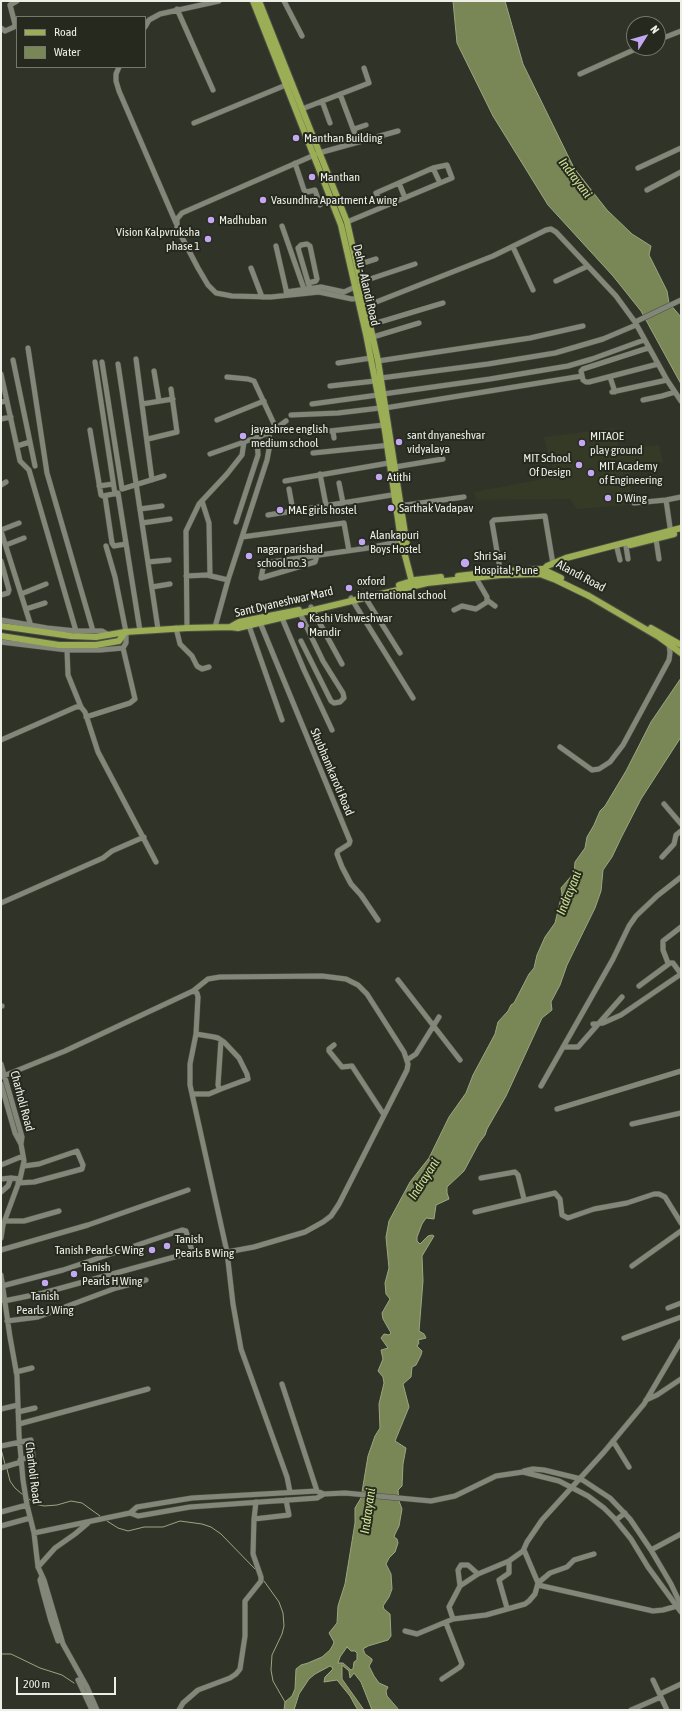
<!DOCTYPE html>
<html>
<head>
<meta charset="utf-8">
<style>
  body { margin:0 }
  #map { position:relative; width:682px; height:1711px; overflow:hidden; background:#303327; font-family:"Asap Condensed",sans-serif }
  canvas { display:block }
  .frame { position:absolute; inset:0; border:2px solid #edefe7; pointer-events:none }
  .legend { position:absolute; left:16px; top:16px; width:130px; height:52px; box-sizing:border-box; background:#26291e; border:1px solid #76786e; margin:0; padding:5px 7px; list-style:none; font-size:12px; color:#edefe7 }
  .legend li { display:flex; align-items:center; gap:8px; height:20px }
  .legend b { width:20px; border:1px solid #76786e }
  .north { position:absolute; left:626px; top:16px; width:40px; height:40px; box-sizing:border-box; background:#26291e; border:1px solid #76786e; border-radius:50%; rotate:53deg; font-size:11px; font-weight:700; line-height:16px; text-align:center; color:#edefe7 }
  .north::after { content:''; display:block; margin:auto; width:14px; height:18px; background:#c3a7f2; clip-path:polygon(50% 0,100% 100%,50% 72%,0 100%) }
  .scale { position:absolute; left:16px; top:1677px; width:100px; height:18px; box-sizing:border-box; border:2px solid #edefe7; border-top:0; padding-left:5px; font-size:12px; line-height:14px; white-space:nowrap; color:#edefe7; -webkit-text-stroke:3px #26291e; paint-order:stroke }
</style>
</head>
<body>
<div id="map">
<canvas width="682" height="1711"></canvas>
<div class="frame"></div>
<ul class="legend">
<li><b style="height:5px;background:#9bae56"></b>Road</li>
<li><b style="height:11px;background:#798655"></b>Water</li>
</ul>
<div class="north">N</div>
<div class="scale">200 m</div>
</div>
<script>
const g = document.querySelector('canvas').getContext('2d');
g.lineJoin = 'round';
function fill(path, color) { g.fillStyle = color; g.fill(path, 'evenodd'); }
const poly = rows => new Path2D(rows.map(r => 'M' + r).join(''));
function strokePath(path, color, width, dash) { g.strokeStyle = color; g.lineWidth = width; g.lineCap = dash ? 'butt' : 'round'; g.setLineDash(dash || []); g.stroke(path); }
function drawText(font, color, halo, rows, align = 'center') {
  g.font = font + ' "Asap Condensed",sans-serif'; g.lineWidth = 4; g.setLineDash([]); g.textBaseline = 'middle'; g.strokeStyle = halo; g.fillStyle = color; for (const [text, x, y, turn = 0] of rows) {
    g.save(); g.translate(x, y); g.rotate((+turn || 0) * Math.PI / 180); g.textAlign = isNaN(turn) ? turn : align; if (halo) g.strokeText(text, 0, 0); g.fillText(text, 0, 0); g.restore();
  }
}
fill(poly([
  [615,428,619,450,659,445,663,462,630,468,631,505,577,509,570,499,477,500,474,492,553,477,552,459,549,457,544,437]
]), '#353a27');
const water = poly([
  [453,1,505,1,523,64,574,168,607,210,632,234,651,246,649,255,667,291,669,303,681,317,681,384,641,311,613,276,548,205,493,116,457,43,453,1],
  [681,678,681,737,641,799,621,838,612,857,603,870,601,891,595,908,567,965,560,985,551,1002,552,1010,542,1018,506,1096,487,1129,485,1135,479,1143,464,1171,447,1187,447,1193,449,1199,436,1205,434,1219,426,1218,422,1224,417,1237,417,1241,420,1244,428,1236,432,1235,434,1236,422,1256,423,1281,419,1331,424,1334,426,1338,418,1340,419,1343,417,1346,422,1351,421,1355,416,1365,412,1367,411,1377,403,1384,409,1407,395,1441,406,1448,403,1464,402,1486,398,1490,399,1501,402,1509,399,1526,395,1534,394,1537,397,1539,398,1543,395,1552,389,1558,386,1564,391,1574,392,1589,389,1597,383,1606,384,1609,390,1614,391,1636,388,1640,368,1646,363,1649,365,1654,372,1659,372,1661,369,1666,374,1676,379,1683,388,1687,386,1691,387,1696,399,1710,372,1710,361,1682,354,1673,350,1678,349,1671,342,1665,342,1679,364,1710,358,1710,356,1707,350,1696,337,1680,324,1682,325,1677,332,1670,333,1668,330,1666,315,1674,309,1679,299,1694,294,1710,284,1710,285,1702,292,1696,295,1689,296,1669,301,1665,308,1663,322,1657,330,1650,333,1645,334,1642,329,1633,337,1623,338,1606,345,1584,355,1523,355,1508,361,1498,368,1456,375,1436,380,1428,379,1404,384,1383,383,1377,378,1371,383,1359,381,1350,388,1348,381,1338,384,1334,389,1335,391,1333,383,1319,382,1313,390,1299,386,1294,385,1283,389,1268,386,1237,389,1221,410,1182,429,1158,449,1117,466,1093,473,1075,495,1034,498,1022,508,1011,511,1005,514,1003,529,974,534,968,537,955,545,937,555,923,562,894,561,888,574,873,575,862,585,848,587,837,594,825,600,811,605,806,626,771,651,722,681,678],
  [347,1647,351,1651,355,1651,357,1653,357,1660,354,1662,353,1669,351,1670,343,1663,338,1663,340,1657,347,1647]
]);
fill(water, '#798655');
strokePath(water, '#9ca681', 1);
strokePath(poly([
  [1,1449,5,1464],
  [7,1469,10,1481,15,1488,23,1495],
  [29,1499,35,1504,44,1506,57,1505,71,1501,82,1503,100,1516],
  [107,1521,118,1528,128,1531,144,1527,163,1527,180,1521,202,1524,211,1527,221,1534,256,1570],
  [264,1581,279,1602,283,1613,284,1626,282,1634,272,1655,271,1670,273,1681,285,1702],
  [1,1654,11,1654,40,1668,62,1675,74,1683]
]), '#9ca681', 1);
const minor = poly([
  [284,1,302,36],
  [177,9,213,90],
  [145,27,149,20,160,14,219,1],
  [1,28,5,31,14,27,15,24,10,5,17,1],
  [658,40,681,31],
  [119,67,116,74,116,81,119,91,176,223],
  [580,74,638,48],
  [340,94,358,142],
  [322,101,330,123],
  [302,109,369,83,364,68],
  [194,123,286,85],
  [354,129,366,125],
  [295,163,304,190,307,192,315,190,320,205],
  [433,168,440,183],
  [638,168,681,148],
  [399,183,405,198],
  [647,190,681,172],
  [347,222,452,178,447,165,433,168,376,193,382,207],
  [282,226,304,289],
  [276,246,287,294],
  [513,247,533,290],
  [357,265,376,259],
  [251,268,262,297],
  [556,281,588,266],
  [361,282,415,264],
  [308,283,316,281,317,279,310,246,307,244,301,245,298,248,310,289],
  [286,292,321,287,344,292,355,287],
  [361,298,352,299,319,292,271,297,232,296,216,293,208,285,198,268,177,228,177,219,182,213,319,153,398,131],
  [366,306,493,256,546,230,551,229,556,232,616,296,635,322,667,380,681,401],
  [635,322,681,300],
  [370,325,443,303],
  [373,337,419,323],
  [28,348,47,473,93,631],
  [648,348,583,369,581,371,583,380,586,382,589,382,658,364],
  [136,359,152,480],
  [13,360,35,466],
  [378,361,530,338,583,326],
  [95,362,115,494],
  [102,362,122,489,164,476],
  [338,363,371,358],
  [118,364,158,629],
  [154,371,159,401],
  [1,374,20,461,29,470,76,631],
  [227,377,248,379,254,381,275,426,274,430,257,438,258,455,236,522],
  [610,377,615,392],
  [381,378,488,364,555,353,603,339,636,325],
  [330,386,375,381],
  [612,392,667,380],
  [383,394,490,379,568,366,592,359,644,340],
  [643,400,662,396,675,392],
  [1,402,7,401],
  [142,404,173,399],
  [312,404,378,395],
  [385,408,582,376],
  [291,415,338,413,380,408],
  [1,419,11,417],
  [217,420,264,401],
  [275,429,286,421],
  [90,430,101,495,103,496,118,493,140,631],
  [330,431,384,425],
  [333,431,334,438],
  [148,439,177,432,171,389],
  [17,446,30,442],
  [313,453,391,445],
  [210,454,258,437],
  [395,467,443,459],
  [320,474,326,505],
  [285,481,389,463],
  [339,483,343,503],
  [1,485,6,482],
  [99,486,113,484],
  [289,489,293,511,398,494],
  [105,496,112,543,114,546,126,544],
  [666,500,681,497],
  [202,501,209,523,210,576],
  [634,503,666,500,671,534],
  [399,506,464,497],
  [140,509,162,506],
  [268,515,293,511],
  [142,523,170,519],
  [1,530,19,523],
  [1,531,31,626],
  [242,537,344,523,349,551],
  [656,539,659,559],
  [6,545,24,538],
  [626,546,628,559],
  [617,548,620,560],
  [317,556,315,562,261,578,264,563,368,548,393,543,401,540],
  [1,561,9,590,8,593,1,595],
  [148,562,169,560],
  [501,575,492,522,494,520,545,516,553,564],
  [186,576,207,575,228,580],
  [152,587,170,584],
  [21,594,46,584],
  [363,594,400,653],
  [351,598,413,698],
  [487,600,495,606],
  [311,607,342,664],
  [26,609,45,603],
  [454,610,462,606,476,609,487,602,487,597,476,578],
  [299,611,323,661,343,693,344,698,340,702,334,703,331,701,301,641],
  [282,614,282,618,304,670,332,730],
  [1,620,47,628,76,631,102,631,109,635],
  [259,620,350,841,349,844,338,851,337,854,342,867,351,884,361,895,378,920],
  [248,623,282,720],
  [215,627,228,580,267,460,270,444,269,432],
  [176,628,180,644,192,656,197,666,202,669,209,667],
  [187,628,186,531,199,504,227,474,242,455,244,442],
  [1,642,67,650,100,650,123,648,126,643,126,632,115,577,106,546],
  [67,650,68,675,81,707],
  [86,717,130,703,135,699,123,648],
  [1,740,76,707,81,707,85,712,98,752,156,862],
  [560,747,592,770,599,769,610,762,623,745,669,660,670,653,669,644],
  [664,804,681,824],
  [662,857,674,844,676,835,681,831],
  [1,903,103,858,112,851,144,837],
  [668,963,663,950,663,941,681,927],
  [398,980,460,1060],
  [639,986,670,963,673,963,681,974],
  [193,991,208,979,220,977,322,976,346,979,358,985,367,994,404,1052,408,1064,407,1070,339,1204,331,1216,323,1222,305,1232,254,1247,227,1252,190,1085,190,1064,196,1034],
  [1,1006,2,1006],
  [593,1024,603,1023,621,1015,681,974],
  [334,1045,329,1049,329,1051,342,1067,352,1066,384,1115],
  [563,1047,578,1047,622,997],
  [407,1060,416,1054,439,1017],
  [1,1064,22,1137,21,1144],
  [1,1077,65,1051,193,991,197,993,198,997,196,1034,214,1037,218,1038,224,1042,239,1058,247,1074,248,1079,221,1089,219,1088,218,1085,221,1040],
  [1,1084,15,1133,21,1144,24,1161,20,1179,3,1225,1,1238],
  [541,1086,613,959,629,926,636,916,657,896,681,877],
  [193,1094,209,1094,221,1089],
  [557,1109,681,1071],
  [632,1124,681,1113],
  [1,1165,23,1156],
  [481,1178,515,1172,518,1175,524,1199],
  [1,1179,11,1178,20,1179],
  [18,1183,34,1182,82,1169,83,1165,77,1151,39,1164,24,1166],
  [1,1192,8,1186,11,1178],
  [475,1212,555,1193,560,1199,562,1215,568,1218,594,1209,627,1203,654,1194,659,1194,665,1197,681,1223],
  [5,1221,24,1221,59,1211],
  [1,1250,88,1225,188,1190],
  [227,1252,233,1304,241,1349,287,1477,290,1492],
  [632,1266,681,1231],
  [1,1275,10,1337,17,1376,19,1435,23,1480,27,1505,34,1533,38,1567,44,1580,63,1644,87,1687,97,1710],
  [2,1286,63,1270,182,1230,186,1231,192,1251,189,1253,43,1293,4,1301],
  [668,1308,681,1303],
  [7,1321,38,1317,116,1288,146,1280],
  [624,1338,681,1317],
  [16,1372,32,1368],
  [282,1384,317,1491],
  [646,1400,657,1395,681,1379],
  [1,1409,18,1405],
  [18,1412,35,1408],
  [19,1424,148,1389],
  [613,1441,629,1467],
  [1,1446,31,1440,33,1456,20,1460],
  [1,1468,21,1462],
  [524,1471,533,1469,544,1470,581,1479,610,1498,630,1519,651,1550,671,1584,679,1601,680,1610],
  [1,1512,27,1505],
  [130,1513,137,1507,192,1498,317,1491,324,1494],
  [254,1519,289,1515,286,1500],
  [616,1520,625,1513],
  [1,1526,30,1518],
  [34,1533,130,1513,138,1516,144,1515,190,1507,317,1498,324,1494,345,1493,431,1501,455,1496,496,1476,523,1472,559,1481,588,1496,604,1508,614,1518,631,1539,648,1567,681,1612],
  [651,1550,681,1534],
  [38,1567,55,1548,75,1534,88,1523],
  [42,1576,40,1580,43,1592,51,1621,58,1641],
  [538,1583,550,1573,567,1567,574,1560,594,1554],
  [538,1585,653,1611,663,1610,677,1606],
  [460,1586,458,1570,461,1565,468,1565,478,1574],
  [507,1608,499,1580,509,1573,509,1561],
  [453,1619,449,1607,460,1586,478,1574,509,1561,523,1551,527,1542,542,1520,604,1452,644,1404,681,1341],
  [405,1631,417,1634,453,1619,486,1615,525,1604,529,1601,535,1594,538,1583,524,1550],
  [442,1679,460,1667,462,1664,446,1623],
  [78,1680,92,1710],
  [653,1680,667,1710],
  [660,1694,681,1684],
  [179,1710,183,1703,198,1690,230,1678,236,1674,240,1669,245,1636,245,1601,261,1581,261,1577,253,1554,254,1519,256,1502],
  [631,1710,661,1697]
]);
const major = poly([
  [253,1,341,225,366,334,385,431,401,540,413,586],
  [259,1,347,222,378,361,407,546],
  [630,545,674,534],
  [508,571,542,569,561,578],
  [541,572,547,566,566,558,681,528],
  [458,576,493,572],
  [399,585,415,580,441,577],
  [1,626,71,636,96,637,125,632,187,628,230,627,238,628,427,583,501,575,540,574,556,580,589,596,659,637,681,653],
  [230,627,239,622,299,610],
  [651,628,681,645],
  [1,636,59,645,96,645,119,641,125,632]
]);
strokePath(minor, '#4b4e44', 6);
strokePath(major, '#4b4e44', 8);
strokePath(minor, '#828779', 5);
strokePath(major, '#9bae56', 6);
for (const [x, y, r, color] of [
  [296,138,4,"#c3a7f2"],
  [312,177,4,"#c3a7f2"],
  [263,200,4,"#c3a7f2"],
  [211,220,4,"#c3a7f2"],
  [208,239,4,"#c3a7f2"],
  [243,436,4,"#c3a7f2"],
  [399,442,4,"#c3a7f2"],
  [582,443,4,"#c3a7f2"],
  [579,465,4,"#c3a7f2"],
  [591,473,4,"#c3a7f2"],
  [379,477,4,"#c3a7f2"],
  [608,498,4,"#c3a7f2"],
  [391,508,4,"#c3a7f2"],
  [280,510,4,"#c3a7f2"],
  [362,542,4,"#c3a7f2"],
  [249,556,4,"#c3a7f2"],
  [465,563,5,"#c3a7f2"],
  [349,588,4,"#c3a7f2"],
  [301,625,4,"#c3a7f2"],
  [167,1246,4,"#c3a7f2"],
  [152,1250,4,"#c3a7f2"],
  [74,1274,4,"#c3a7f2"],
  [45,1283,4,"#c3a7f2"]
]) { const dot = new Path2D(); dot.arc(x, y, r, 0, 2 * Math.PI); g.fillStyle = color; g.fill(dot); strokePath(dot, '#26291e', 1.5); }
drawText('12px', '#edefe7', '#26291e', [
  ["Manthan Building",304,138],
  ["Manthan",320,177],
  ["Vasundhra Apartment A wing",271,200],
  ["Madhuban",219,220],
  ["Vision Kalpvruksha",200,232,"right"],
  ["phase 1",200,246,"right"],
  ["jayashree english",251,429],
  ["medium school",251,443],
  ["sant dnyaneshvar",407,435],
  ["vidyalaya",407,449],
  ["MITAOE",590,436],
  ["play ground",590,450],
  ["MIT School",571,458,"right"],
  ["Of Design",571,472,"right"],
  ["MIT Academy",599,466],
  ["of Engineering",599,480],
  ["Atithi",387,477],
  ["D Wing",616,498],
  ["Sarthak Vadapav",399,508],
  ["MAE girls hostel",288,510],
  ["Alankapuri",370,535],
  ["Boys Hostel",370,549],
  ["nagar parishad",257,549],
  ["school no.3",257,563],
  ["Shri Sai",474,556],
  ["Hospital, Pune",474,570],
  ["oxford",357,581],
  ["international school",357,595],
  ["Kashi Vishweshwar",309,618],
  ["Mandir",309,632],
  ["Tanish",175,1239],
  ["Pearls B Wing",175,1253],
  ["Tanish Pearls C Wing",144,1250,"right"],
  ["Tanish",82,1267],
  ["Pearls H Wing",82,1281],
  ["Tanish",45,1296,"center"],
  ["Pearls J Wing",45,1310,"center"]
], 'left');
drawText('12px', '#edefe7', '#26291e', [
  ["Dehu - Alandi Road",366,285,77],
  ["Alandi Road",581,576,28],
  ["Sant Dyaneshwar Mard",284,602,-13],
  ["Shubhamkaroti Road",332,772,67],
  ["Charholi Road",22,1101,75],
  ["Charholi Road",33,1473,83]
]);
drawText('italic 13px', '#cde194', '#26291e', [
  ["Indrayani",575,178,53],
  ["Indrayani",569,893,-68],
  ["Indrayani",424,1179,-57],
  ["Indrayani",368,1511,-82]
]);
</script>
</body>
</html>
